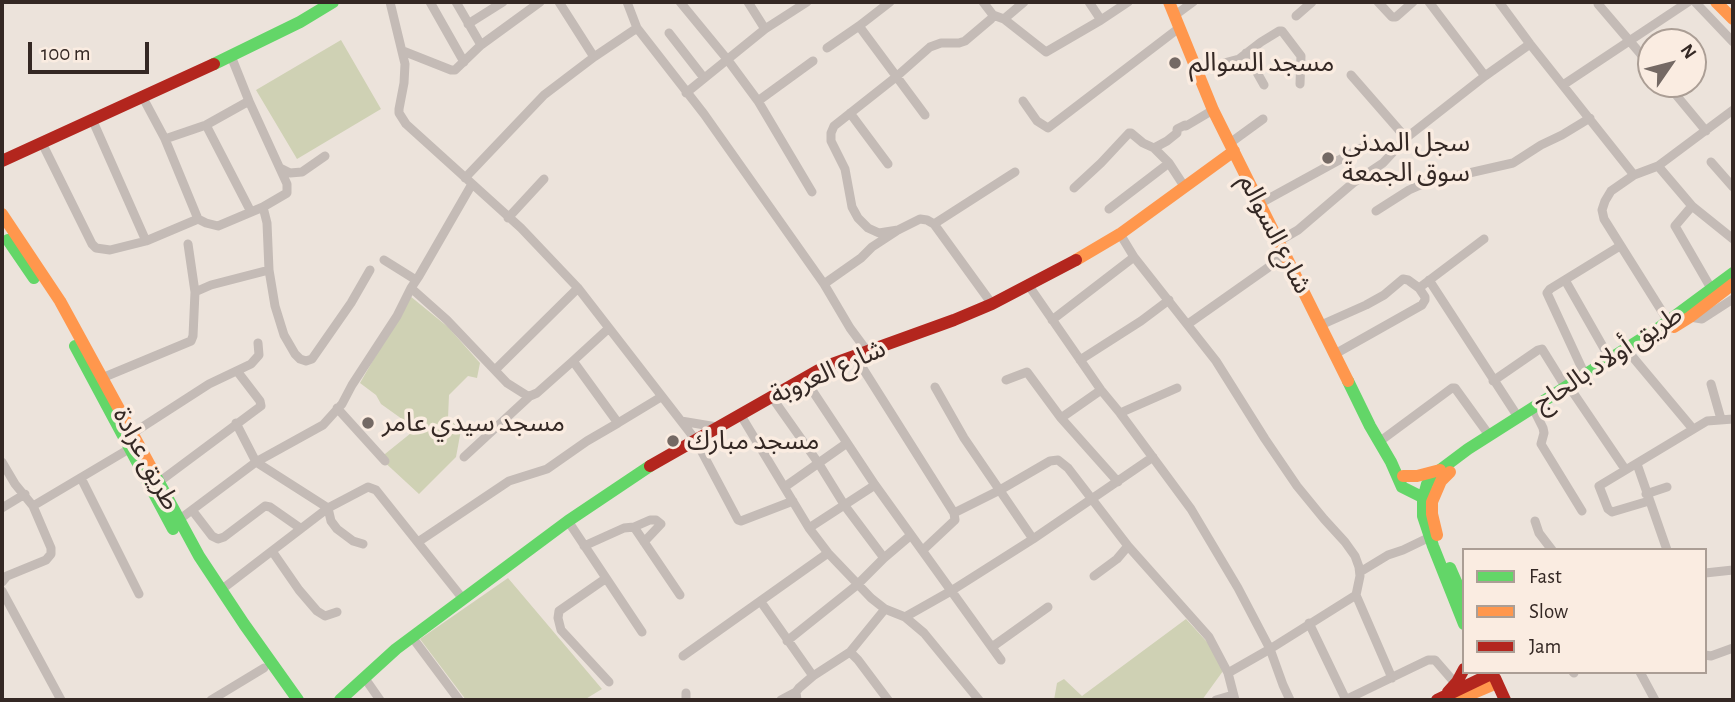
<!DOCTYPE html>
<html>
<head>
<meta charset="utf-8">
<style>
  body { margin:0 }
  #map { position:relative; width:1735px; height:702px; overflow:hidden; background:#ece3db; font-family:"Alegreya Sans",sans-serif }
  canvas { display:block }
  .frame { position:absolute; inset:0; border:4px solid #342824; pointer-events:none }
  .legend { position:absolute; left:1462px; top:548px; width:245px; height:126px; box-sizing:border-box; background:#faece1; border:2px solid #ab9e95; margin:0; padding:9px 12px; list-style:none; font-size:21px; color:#342824 }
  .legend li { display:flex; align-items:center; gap:14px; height:35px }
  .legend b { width:35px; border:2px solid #ab9e95 }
  .north { position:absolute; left:1637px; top:28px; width:70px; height:70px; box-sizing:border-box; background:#faece1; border:2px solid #ab9e95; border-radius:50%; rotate:55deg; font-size:19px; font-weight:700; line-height:28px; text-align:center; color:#342824 }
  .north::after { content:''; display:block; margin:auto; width:24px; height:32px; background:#746964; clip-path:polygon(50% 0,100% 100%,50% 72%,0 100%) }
  .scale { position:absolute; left:28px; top:42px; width:121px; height:32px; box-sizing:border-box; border:4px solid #342824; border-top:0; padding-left:9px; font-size:21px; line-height:24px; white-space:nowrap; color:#342824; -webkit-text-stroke:5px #faece1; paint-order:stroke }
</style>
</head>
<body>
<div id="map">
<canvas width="1735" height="702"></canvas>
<div class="frame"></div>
<ul class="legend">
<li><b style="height:9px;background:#63d668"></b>Fast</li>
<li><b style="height:9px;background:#ff974d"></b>Slow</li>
<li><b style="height:9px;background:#b3261e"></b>Jam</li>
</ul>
<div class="north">N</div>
<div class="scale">100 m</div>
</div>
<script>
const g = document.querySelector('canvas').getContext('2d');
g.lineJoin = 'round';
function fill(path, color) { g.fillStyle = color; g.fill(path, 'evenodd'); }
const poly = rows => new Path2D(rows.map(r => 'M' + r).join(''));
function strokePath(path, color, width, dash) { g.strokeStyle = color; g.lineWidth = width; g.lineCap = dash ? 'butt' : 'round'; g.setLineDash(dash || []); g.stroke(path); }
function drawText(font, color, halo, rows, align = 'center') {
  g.font = font + ' "Alegreya Sans","Noto Sans Arabic",sans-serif'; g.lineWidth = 7; g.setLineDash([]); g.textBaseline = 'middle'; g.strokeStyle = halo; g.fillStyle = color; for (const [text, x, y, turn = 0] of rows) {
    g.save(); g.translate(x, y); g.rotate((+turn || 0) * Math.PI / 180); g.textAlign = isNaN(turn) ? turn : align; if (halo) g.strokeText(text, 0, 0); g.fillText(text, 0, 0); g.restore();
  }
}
fill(poly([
  [341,40,381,109,297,159,256,90],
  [410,296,448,327,480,363,477,378,468,376,449,395,448,418,461,430,456,457,419,494,380,458,416,429,381,404,376,395,360,383],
  [508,578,602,689,584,700,466,700,420,639],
  [1186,619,1208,643,1223,671,1202,700,1054,700,1057,683,1064,679,1082,696]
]), '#cfd1b4');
strokePath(poly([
  [390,2,405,64,404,83,399,109,399,113,406,124,521,228,578,288,695,439,738,520,741,521,793,501],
  [430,2,464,62],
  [456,2,481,45],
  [559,2,594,57],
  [627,2,637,28,704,114,824,284,850,328,867,351],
  [680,2,727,59,758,101,812,192],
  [748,2,765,29],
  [983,2,993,15],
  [1089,2,1101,20,1128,2],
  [1378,2,1392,17,1396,17,1413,2],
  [1429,2,1485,76],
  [1499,2,1530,44,1634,175,1611,191,1605,201,1602,210,1604,219,1668,321],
  [1695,2,1733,42],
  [1598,4,1651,66],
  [1174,16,1193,2],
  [1296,16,1312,2],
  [1004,19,1046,52,1101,20],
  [468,24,503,2],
  [859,26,925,115],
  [669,33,704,78],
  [827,48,859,26,890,2],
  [403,51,451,70,455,70,481,45,540,2],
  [1246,53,1264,85],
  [231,56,249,101,287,184,287,193,263,207,267,223,269,270,275,306,284,335,295,354,300,359,306,361,312,359,351,303,370,270],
  [1198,70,1239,59,1261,42,1279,31,1282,31,1301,56,1300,84],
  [1351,75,1406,138,1485,76,1530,44],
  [1667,84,1706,131],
  [1563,85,1688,2],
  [686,93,765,29,807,2],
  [142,96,165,139,206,125,249,101],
  [758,101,813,61],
  [1023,101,1037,121,1048,128,1179,28],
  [850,113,888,164],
  [92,119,146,241],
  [206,125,251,212],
  [165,139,198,219,206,223,218,226,263,207],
  [42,143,92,244,96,248,110,250,146,241,198,219],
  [1230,143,1263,119],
  [1154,148,1167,141,1177,133,1177,129,1185,125,1186,126,1213,110],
  [1711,162,1733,187],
  [1169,163,1184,186],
  [1658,166,1733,110],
  [280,168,290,173,302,172,325,156],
  [1634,175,1658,166,1692,206,1733,239],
  [465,178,544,95,594,57,637,28],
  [1074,188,1101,163,1129,133,1131,133,1143,143,1154,148,1169,163,1109,209],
  [1259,204,1361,148],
  [1692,206,1675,226,1712,290],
  [1376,211,1409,190,1425,183,1513,163,1541,145,1562,135,1590,118],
  [508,218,544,179],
  [934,224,1015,172],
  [898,230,879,233,868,228,858,218,852,207,845,169,831,141,831,133,834,126,896,77,930,47,941,43,959,43,965,41,991,19,993,15,1004,19,1024,2],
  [1120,234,1134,257,1216,361,1265,439,1297,486,1324,519,1345,542,1355,556,1359,567,1360,576,1356,595,1392,678],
  [1279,241,1298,230,1353,183,1383,163,1406,138],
  [188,244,195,292],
  [384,260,416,280],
  [1429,280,1518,417],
  [1565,280,1610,359],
  [824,284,861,258,872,247,898,230,920,219,927,220,934,224,992,304],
  [1029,286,1101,390,1120,413,1191,509,1238,588,1270,649,1283,685,1290,700],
  [411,288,447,320,507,383,526,395,530,396,537,393,573,361],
  [1690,317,1702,319,1733,299],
  [1052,320,1134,257],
  [1188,324,1286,255],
  [1321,325,1366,305,1384,295,1403,279,1408,280,1419,288,1484,239],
  [1335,354,1422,305,1425,300,1425,297,1419,288],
  [1631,355,1693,429],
  [855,356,954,513],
  [1080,360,1141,321,1169,300],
  [495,370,578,288],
  [1585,375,1547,293,1550,289,1620,246],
  [102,378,191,341,193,336,195,292,211,285,269,270],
  [804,378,875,485,1001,660],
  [1006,380,1027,372,1061,418],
  [1493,381,1538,350,1542,349,1565,386],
  [1711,384,1721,419],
  [935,387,964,438,1033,539],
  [1101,390,1061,418,1118,482],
  [1572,391,1625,469],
  [771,396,819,464,845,506,884,558],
  [337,408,385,461],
  [1120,413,1177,388],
  [740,414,809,528,828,553,871,598,885,609,905,617,924,633,979,700],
  [1536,414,1543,428,1544,433,1541,444,1582,511],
  [681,421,717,427],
  [236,423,256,462,328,508,331,521,337,529,353,541,363,544],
  [618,423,661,397],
  [133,433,209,384,251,364,259,355,258,343],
  [1379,442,1452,388,1455,388,1489,435],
  [464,457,530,396],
  [2,462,15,484,33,506,51,548,51,554,46,560,7,576,2,582],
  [1637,464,1667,550],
  [81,478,139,594],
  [159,482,261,406,260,401,237,371],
  [786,486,847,443],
  [1646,494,1667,487],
  [1649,501,1612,512,1608,509,1599,486,1707,421,1733,419],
  [33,506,129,449],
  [2,508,25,494],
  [192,510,212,536,218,539,224,537,265,506,270,507,300,528],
  [568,521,642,632],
  [1535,521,1539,533,1552,550],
  [176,522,256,462,323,425,342,404,352,385,397,316,411,288,419,276,472,184],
  [634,527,650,520,656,520,661,524,644,542],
  [809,528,875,485],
  [418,542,509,481,547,469,587,441,618,423,573,361,609,328],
  [584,546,624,528,634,527,680,595],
  [923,550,955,520,954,513,1000,490,1050,461,1058,460,1068,468,1128,546,1209,637,1228,673,1235,700],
  [272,551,299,590,317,611,325,616,337,612],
  [1360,572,1388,555,1403,550,1430,537],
  [1705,573,1733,570],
  [1094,576,1117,559,1128,546],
  [605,579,559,611,558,618,561,630,609,682],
  [221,590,328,508,368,487,376,490,463,599],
  [2,591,61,700],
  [761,602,813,676],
  [905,617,951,591,1033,539,1153,457],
  [1309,623,1346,700],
  [412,637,459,700],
  [787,641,857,585,884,558,911,535],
  [992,647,1048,607],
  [850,652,885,609],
  [1705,655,1711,656,1733,648],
  [683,656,828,553],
  [1573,672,1574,673],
  [1640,672,1655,700],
  [1228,673,1270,649,1356,595],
  [364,677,380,700],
  [211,700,264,668],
  [686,700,686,693],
  [781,700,796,692],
  [797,700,796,692,799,688,813,676,850,652,858,660,888,700],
  [1216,700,1233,695],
  [1345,700,1428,660,1435,660,1455,683]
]), '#c4bbb6', 9);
strokePath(poly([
  [214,64,300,22,333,2],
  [8,240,34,278],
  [75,346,173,529],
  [1348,381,1370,426,1391,462,1402,487,1432,502],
  [154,473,199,556,244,624,298,700],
  [1450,568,1464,600],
  [1464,624,1433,546,1423,516,1423,499,1427,484,1440,470,1468,449,1660,327,1733,273],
  [340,700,396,649,568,521,650,466]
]), '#63d668', 12);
strokePath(poly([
  [1169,2,1213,110,1348,381],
  [1716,2,1733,19],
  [2,214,60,301,154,473],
  [1076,260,1120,234,1234,151],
  [1674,327,1690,317,1733,284],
  [1403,476,1417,476,1440,470],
  [1437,535,1432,514,1432,502,1441,481,1450,472],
  [1457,700,1497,683]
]), '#ff974d', 12);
strokePath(poly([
  [2,161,214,64],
  [650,466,824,367,954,320,992,304,1076,260],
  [1495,678,1505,700],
  [1448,692,1457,682,1464,669],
  [1437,700,1493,673]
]), '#b3261e', 12);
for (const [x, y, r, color] of [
  [1175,63,7,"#746964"],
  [1328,158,7,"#746964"],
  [368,423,7,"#746964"],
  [673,441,7,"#746964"]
]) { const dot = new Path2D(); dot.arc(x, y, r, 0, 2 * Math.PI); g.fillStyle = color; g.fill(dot); strokePath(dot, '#faece1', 2.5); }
drawText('26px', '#342824', '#faece1', [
  ["مسجد السوالم",1189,63],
  ["سجل المدني",1342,143],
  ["سوق الجمعة",1342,173],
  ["مسجد سيدي عامر",382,423],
  ["مسجد مبارك",687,441]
], 'left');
drawText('26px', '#342824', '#faece1', [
  ["شارع السوالم",1275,234,63],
  ["طريق أولاد بالحاج",1608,359,-33],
  ["شارع العروبة",828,372,-24],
  ["طريق عرادة",146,459,62]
]);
</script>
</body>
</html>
